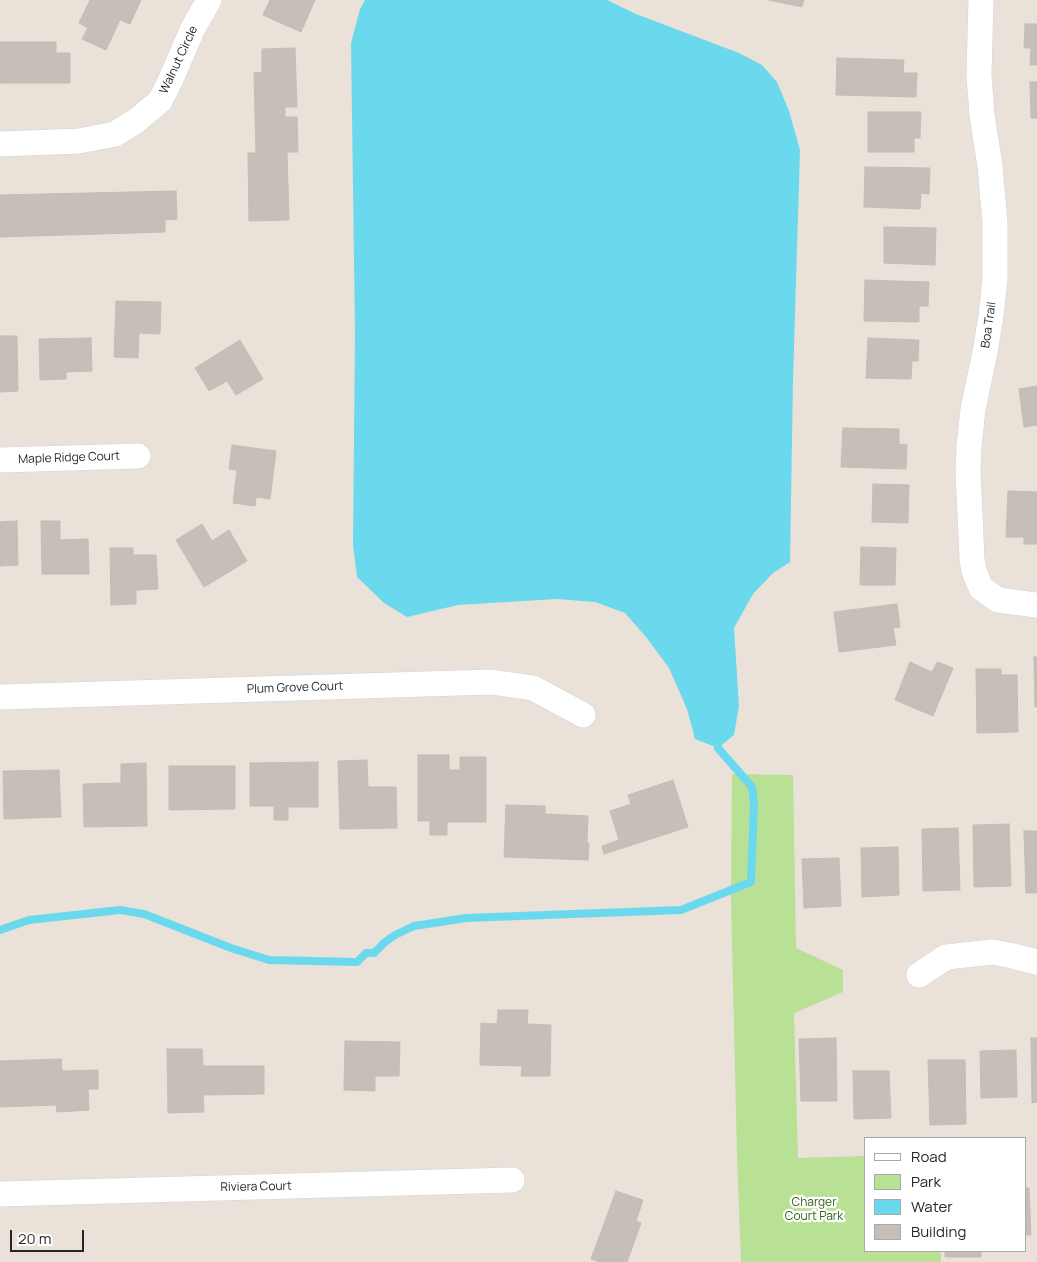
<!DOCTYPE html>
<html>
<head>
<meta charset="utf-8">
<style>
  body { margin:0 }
  #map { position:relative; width:1037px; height:1262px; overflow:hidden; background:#eae1d9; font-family:Manrope,sans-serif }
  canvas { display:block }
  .legend { position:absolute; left:864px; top:1137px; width:162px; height:115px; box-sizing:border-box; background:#fff; border:1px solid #a9a9a9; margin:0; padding:6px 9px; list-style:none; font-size:15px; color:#272727 }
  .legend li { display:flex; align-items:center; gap:10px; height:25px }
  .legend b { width:25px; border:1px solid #a9a9a9 }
  .scale { position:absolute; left:10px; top:1230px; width:74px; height:22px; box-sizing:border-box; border:2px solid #272727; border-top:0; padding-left:6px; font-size:15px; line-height:18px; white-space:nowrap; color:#272727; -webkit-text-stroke:4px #fff; paint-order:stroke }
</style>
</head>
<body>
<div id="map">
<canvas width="1037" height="1262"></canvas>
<ul class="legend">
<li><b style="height:6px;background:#fff"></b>Road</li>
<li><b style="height:14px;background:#b8e195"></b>Park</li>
<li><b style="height:14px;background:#6bd9ed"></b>Water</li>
<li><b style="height:14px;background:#c5beb9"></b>Building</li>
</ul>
<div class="scale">20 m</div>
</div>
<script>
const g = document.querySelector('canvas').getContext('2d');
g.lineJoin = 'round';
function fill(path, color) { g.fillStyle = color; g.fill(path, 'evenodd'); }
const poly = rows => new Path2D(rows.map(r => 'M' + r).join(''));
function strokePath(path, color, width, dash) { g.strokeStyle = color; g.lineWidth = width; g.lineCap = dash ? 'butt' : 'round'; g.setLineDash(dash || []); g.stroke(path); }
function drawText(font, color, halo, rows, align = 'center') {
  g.font = font + ' Manrope,sans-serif'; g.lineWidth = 4.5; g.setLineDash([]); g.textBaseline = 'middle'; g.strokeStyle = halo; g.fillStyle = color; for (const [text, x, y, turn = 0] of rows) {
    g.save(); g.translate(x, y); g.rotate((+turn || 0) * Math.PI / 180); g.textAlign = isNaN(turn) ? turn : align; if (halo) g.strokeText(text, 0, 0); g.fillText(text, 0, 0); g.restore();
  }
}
fill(poly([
  [732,774,793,775,796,948,843,970,843,992,794,1013,798,1158,866,1156,866,1251,941,1251,941,1262,741,1262,737,1156,731,899]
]), '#b8e195');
fill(poly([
  [365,0,607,0,636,14,739,53,762,65,777,82,789,111,800,150,793,380,790,562,773,573,753,594,734,628,739,706,734,735,718,748,695,739,687,709,669,668,646,637,625,613,595,602,557,599,458,605,407,617,384,603,357,577,353,545,355,332,351,43,360,9]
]), '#6bd9ed');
strokePath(poly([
  [0,930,29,920,120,910,144,914,231,948,269,960,357,962,366,953,374,953,385,942,395,935,414,926,466,918,681,910,751,882,754,804,752,787,718,748]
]), '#6bd9ed', 8);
const building = poly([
  [90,0,141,0,130,24,120,20,106,50,82,39,88,28,79,23,90,0],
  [270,0,315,0,301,32,263,15,270,0],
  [769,0,804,0,802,7,769,0],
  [1025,24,1037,24,1037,65,1030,65,1031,48,1024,48,1025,24],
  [0,42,56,42,56,53,70,53,70,83,0,83,0,42],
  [295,48,297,107,285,107,285,117,297,117,298,152,287,152,289,220,249,221,248,153,256,153,254,73,262,72,262,49,295,48],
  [837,58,904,60,903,73,917,73,916,97,836,95,837,58],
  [1030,82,1037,82,1037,118,1031,118,1030,82],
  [868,112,921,112,920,138,914,138,914,152,868,152,868,112],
  [865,167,930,168,929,194,921,193,920,209,864,207,865,167],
  [176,191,177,219,165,220,165,232,0,237,0,195,176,191],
  [884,227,936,228,935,265,884,263,884,227],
  [865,280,929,282,928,306,919,306,919,322,864,321,865,280],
  [116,301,161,302,160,334,139,333,138,358,114,357,116,301],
  [0,336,17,336,18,391,0,392,0,336],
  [91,338,92,371,66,372,66,379,40,380,39,339,91,338],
  [868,338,919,340,918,361,912,361,911,379,866,378,868,338],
  [240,340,263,379,236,395,227,381,209,391,195,368,240,340],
  [1037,386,1037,425,1024,427,1019,389,1037,386],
  [843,428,899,429,899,444,907,445,906,469,841,467,843,428],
  [232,445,276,451,270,499,256,497,255,506,233,503,237,470,229,469,232,445],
  [873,484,909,485,908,523,872,522,873,484],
  [1008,491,1037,492,1037,544,1024,544,1024,537,1006,537,1008,491],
  [17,521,18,565,0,566,0,522,17,521],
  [41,521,60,521,60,540,88,539,89,574,42,574,41,521],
  [202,524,212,541,229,530,247,561,204,587,176,540,202,524],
  [861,547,896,548,895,585,860,585,861,547],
  [110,548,133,548,133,555,156,555,158,589,136,590,136,604,111,605,110,548],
  [897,604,900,627,893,628,896,645,839,652,834,612,897,604],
  [1034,657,1037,657,1037,707,1035,707,1034,657],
  [910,662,932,672,937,662,953,668,933,716,895,700,910,662],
  [976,669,1001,669,1001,675,1017,675,1018,732,977,733,976,669],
  [418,755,449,755,449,770,460,770,460,757,486,757,486,822,447,822,447,835,430,835,430,821,418,821,418,755],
  [367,760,368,787,396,787,397,828,340,829,338,761,367,760],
  [318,762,318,807,288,807,288,820,274,820,274,806,250,806,250,763,318,762],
  [146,763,147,826,84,827,83,784,121,783,121,764,146,763],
  [169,766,235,766,235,809,169,810,169,766],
  [59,770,61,817,4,819,3,771,59,770],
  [673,780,688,827,604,854,602,846,619,840,610,811,631,804,628,795,673,780],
  [506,805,545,806,545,814,588,816,587,843,589,843,588,860,504,857,506,805],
  [1009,824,1011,886,974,887,973,825,1009,824],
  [958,828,960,890,923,891,922,829,958,828],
  [1024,831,1037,831,1037,893,1026,893,1024,831],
  [898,847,899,895,862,897,861,848,898,847],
  [839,858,841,906,804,908,802,859,839,858],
  [498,1010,528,1010,527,1024,551,1025,550,1076,521,1076,522,1066,480,1065,481,1023,497,1024,498,1010],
  [836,1038,837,1101,801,1101,799,1039,836,1038],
  [1031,1038,1037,1038,1037,1102,1032,1103,1031,1038],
  [345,1041,400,1042,399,1076,375,1076,375,1091,344,1090,345,1041],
  [167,1049,202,1049,203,1066,264,1066,264,1094,203,1095,204,1112,168,1113,167,1049],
  [1016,1050,1017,1097,981,1098,980,1051,1016,1050],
  [61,1059,62,1071,98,1070,98,1089,88,1089,89,1110,57,1112,56,1105,0,1107,0,1061,61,1059],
  [928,1060,965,1060,966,1124,930,1125,928,1060],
  [853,1071,889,1071,891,1118,854,1119,853,1071],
  [1026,1188,1029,1188,1031,1235,1026,1235,1026,1188],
  [616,1191,643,1200,636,1221,641,1223,627,1262,600,1262,591,1259,616,1191],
  [945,1251,981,1251,981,1257,945,1257,945,1251]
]);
fill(building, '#c5beb9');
strokePath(building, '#c5bcb3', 1);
const street = poly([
  [981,0,979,75,982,115,990,166,995,223,995,279,991,316,985,352,973,409,969,446,968,471,972,559,974,571,981,588,998,600,1037,605],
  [0,144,79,141,115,134,136,121,160,101,171,79,193,28,209,0],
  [0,460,138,456],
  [0,697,491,682,533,688,583,715],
  [919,975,946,957,993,952,1013,956,1037,962],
  [0,1194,512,1180]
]);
strokePath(street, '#ced4e1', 26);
strokePath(street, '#fff', 25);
drawText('12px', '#272727', '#fff', [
  ["Walnut Circle",179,60,-65],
  ["Boa Trail",989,325,-82],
  ["Maple Ridge Court",69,458,-2],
  ["Plum Grove Court",295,688,-2],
  ["Riviera Court",256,1187,-1]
]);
drawText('12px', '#31621a', '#fff', [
  ["Charger",814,1203],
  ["Court Park",814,1217]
]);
</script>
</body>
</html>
